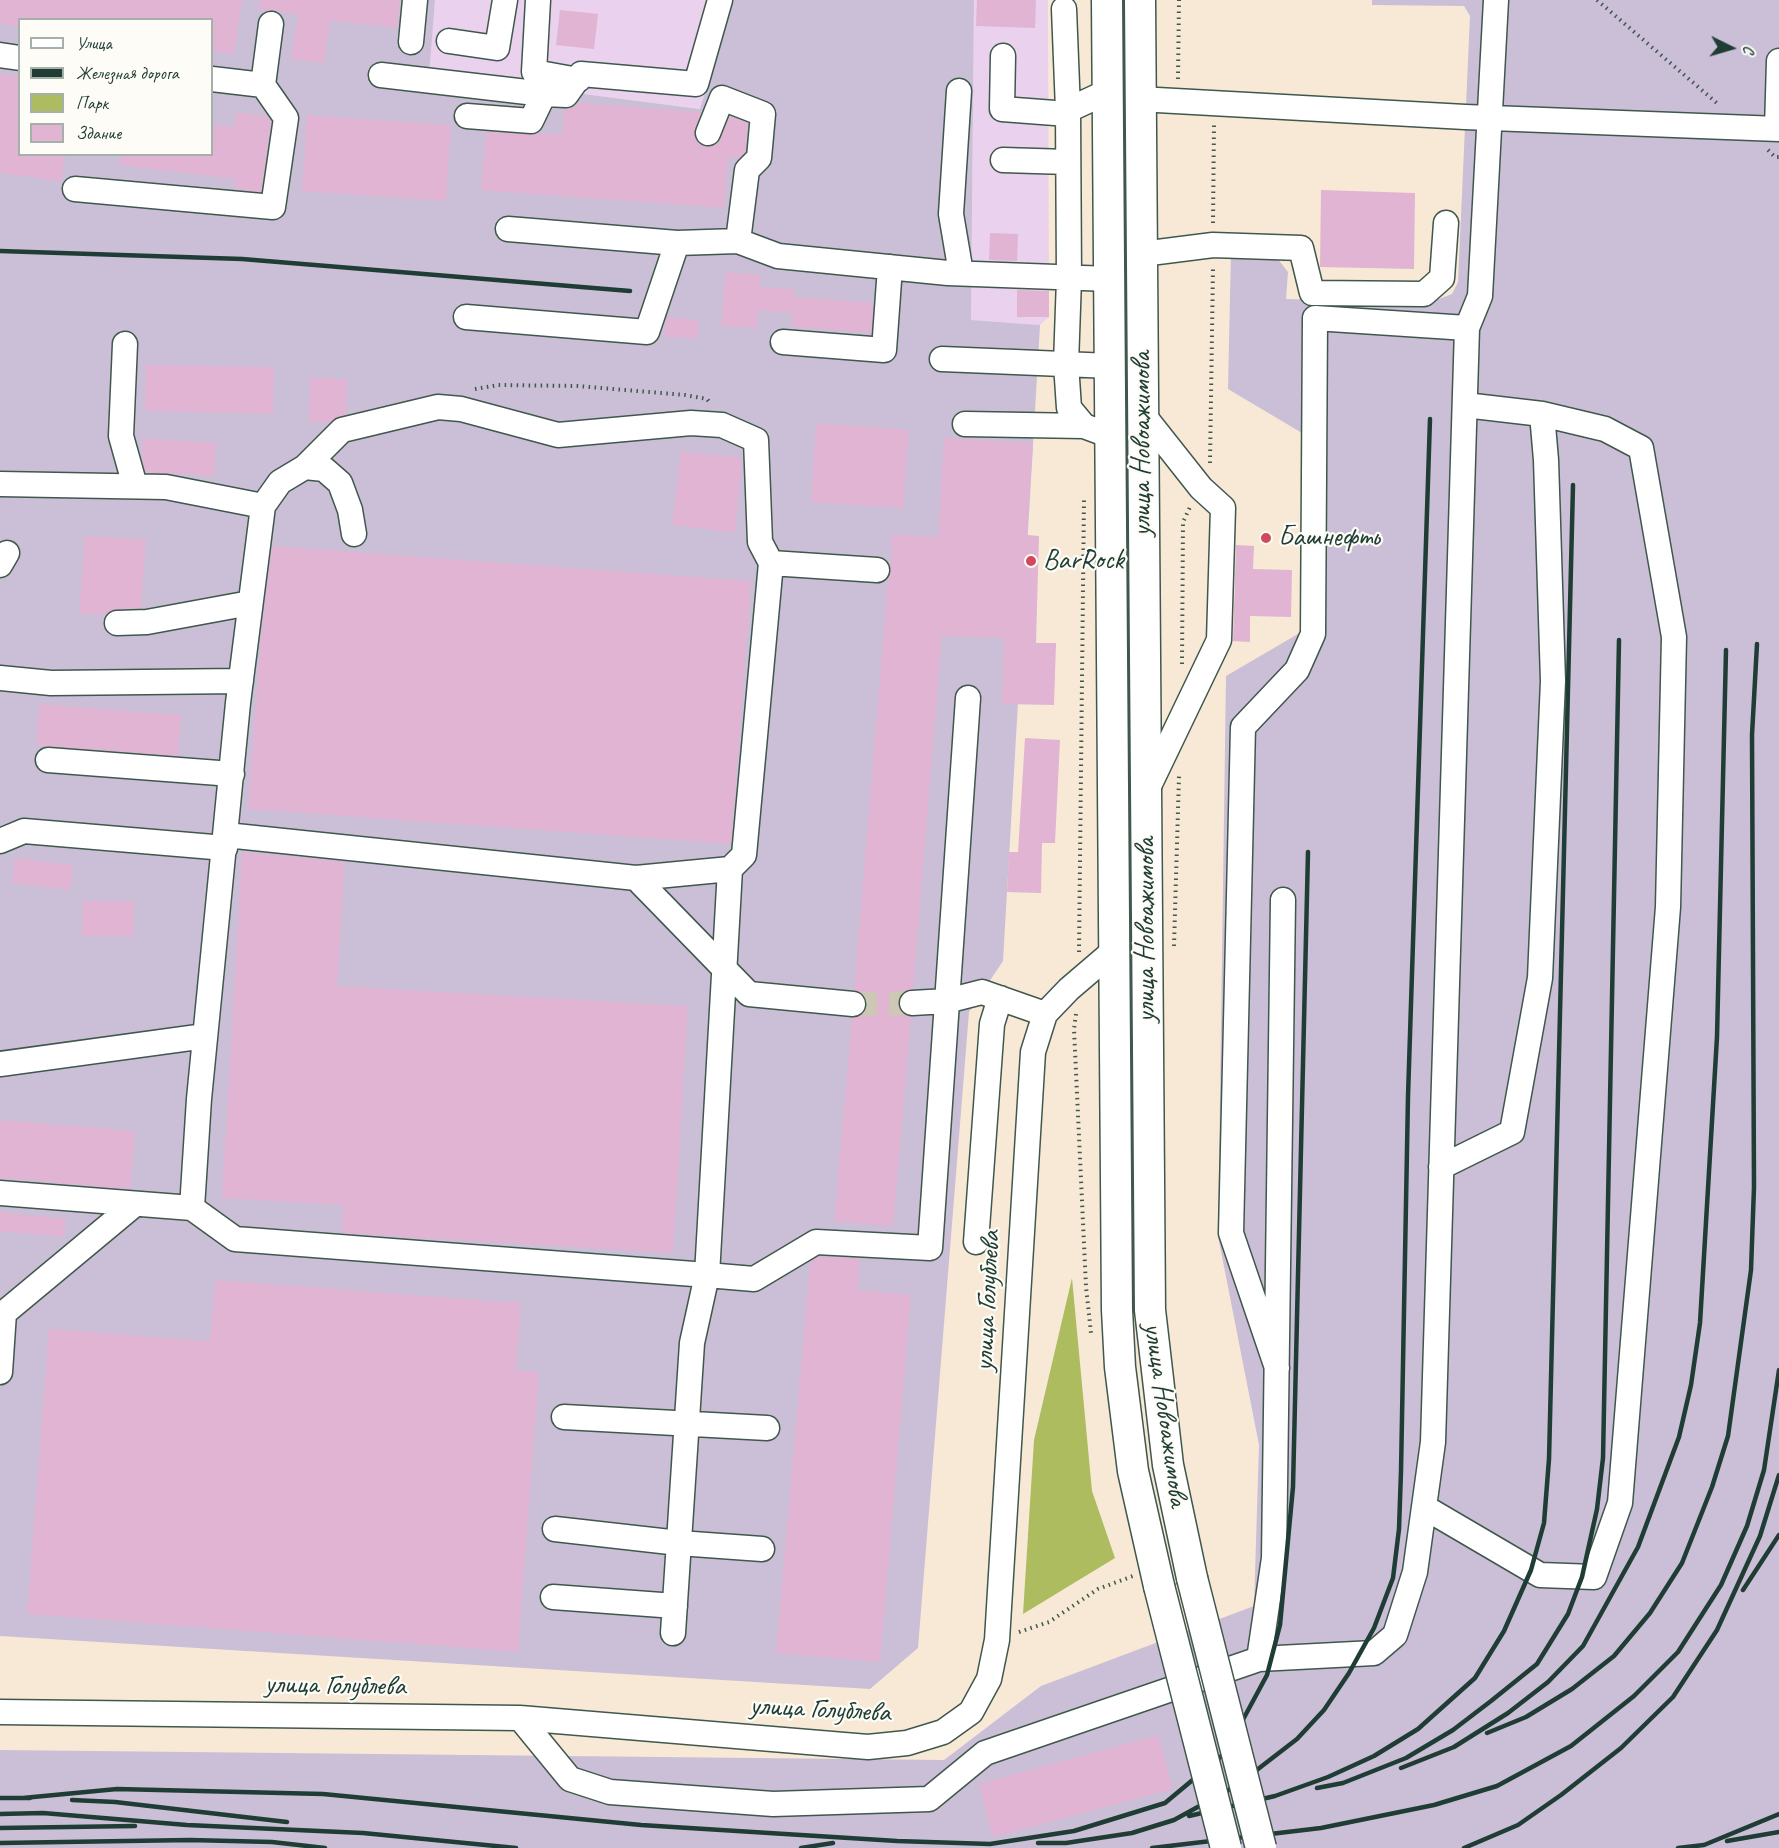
<!DOCTYPE html>
<html>
<head>
<meta charset="utf-8">
<style>
  body { margin:0 }
  #map { position:relative; width:1779px; height:1848px; overflow:hidden; background:#f8e9d6; font-family:Caveat,sans-serif }
  canvas { display:block }
  .legend { position:absolute; left:18px; top:18px; width:195px; height:138px; box-sizing:border-box; background:#fdfcf7; border:2px solid #a4b0a9; margin:0; padding:8px 10px; list-style:none; font-size:18px; color:#1f3d34 }
  .legend li { display:flex; align-items:center; gap:12px; height:30px }
  .legend b { width:30px; border:2px solid #a4b0a9 }
  .north { position:absolute; left:1701px; top:18px; width:60px; height:60px; -webkit-text-stroke:4px #fdfcf7; paint-order:stroke; rotate:95deg; font-size:16px; font-weight:700; line-height:24px; text-align:center; color:#1f3d34 }
  .north::after { content:''; display:block; margin:auto; width:21px; height:27px; background:#1f3d34; clip-path:polygon(50% 0,100% 100%,50% 72%,0 100%) }
</style>
</head>
<body>
<div id="map">
<canvas width="1779" height="1848"></canvas>
<ul class="legend">
<li><b style="height:8px;background:#fff"></b>Улица</li>
<li><b style="height:8px;background:#1f3d34"></b>Железная дорога</li>
<li><b style="height:16px;background:#adbc5f"></b>Парк</li>
<li><b style="height:16px;background:#e0b4d2"></b>Здание</li>
</ul>
<div class="north">С</div>
</div>
<script>
const g = document.querySelector('canvas').getContext('2d');
g.lineJoin = 'round';
function fill(path, color) { g.fillStyle = color; g.fill(path, 'evenodd'); }
const poly = rows => new Path2D(rows.map(r => 'M' + r).join(''));
function strokePath(path, color, width, dash) { g.strokeStyle = color; g.lineWidth = width; g.lineCap = dash ? 'butt' : 'round'; g.setLineDash(dash || []); g.stroke(path); }
function drawText(font, color, halo, rows, align = 'center') {
  g.font = font + ' Caveat,sans-serif'; g.lineWidth = 4.5; g.setLineDash([]); g.textBaseline = 'middle'; g.strokeStyle = halo; g.fillStyle = color; for (const [text, x, y, turn = 0] of rows) {
    g.save(); g.translate(x, y); g.rotate((+turn || 0) * Math.PI / 180); g.textAlign = isNaN(turn) ? turn : align; if (halo) g.strokeText(text, 0, 0); g.fillText(text, 0, 0); g.restore();
  }
}
fill(poly([
  [435,0,729,0,725,28,701,109,428,74],
  [974,0,1048,0,1049,317,1040,325,971,320]
]), '#ead1ed');
fill(poly([
  [0,0,435,0,429,74,700,109,725,28,729,0,974,0,971,320,1040,325,1007,892,1003,961,969,1012,918,1648,870,1689,0,1636],
  [20,20,212,20,212,154,20,154],
  [1372,0,1779,0,1779,1848,0,1848,0,1750,944,1760,1041,1686,1254,1606,1259,1445,1218,1236,1226,676,1303,631,1302,433,1228,389,1231,251,1273,253,1288,272,1286,299,1429,303,1452,294,1458,282,1470,16,1464,6,1372,5]
]), '#cabfd7');
fill(poly([
  [1072,1278,1092,1491,1115,1558,1023,1614,1034,1440]
]), '#adbc5f');
fill(poly([
  [0,0,242,0,234,54,212,51,212,20,20,20,20,27,0,24],
  [260,0,400,0,397,28,330,20,324,63,291,59,298,15,272,10,259,11],
  [977,0,1036,0,1035,28,976,26],
  [560,10,598,14,594,49,556,45],
  [0,74,20,76,20,154,65,154,62,181,0,173],
  [578,103,701,112,694,134,697,142,703,146,717,144,730,116,748,123,745,152,739,158,728,157,724,208,481,190,486,132,562,134,564,109,572,108],
  [236,112,267,116,271,122,261,192,234,189,235,179,120,165,121,154,212,154,212,124,234,127],
  [307,115,451,125,446,201,302,191],
  [1321,190,1415,193,1414,269,1320,267],
  [990,233,1018,234,1017,261,989,260],
  [725,272,761,275,760,287,794,289,794,297,873,303,871,333,791,327,792,313,758,310,757,328,721,326],
  [1017,290,1049,291,1049,317,1017,317],
  [667,317,699,320,697,339,664,336],
  [146,365,274,367,273,414,145,411],
  [311,377,348,380,346,414,329,423,308,421],
  [816,423,909,430,903,508,811,502],
  [143,438,216,443,214,476,146,472,142,458],
  [944,438,1033,443,1027,535,1039,536,1036,643,1056,643,1054,705,1002,704,1004,638,942,636,913,989,904,991,898,1003,900,1011,911,1017,893,1226,834,1221,852,1018,864,1013,867,1005,862,993,854,990,888,579,891,572,892,534,938,537],
  [681,451,742,458,735,533,672,525],
  [85,536,146,540,141,608,116,609,106,615,79,613],
  [1236,545,1254,546,1253,569,1292,570,1291,617,1250,616,1250,642,1233,641],
  [272,546,751,581,731,844,248,809,261,636],
  [39,704,181,715,178,756,36,745],
  [1025,738,1060,740,1055,843,1042,843,1041,893,1007,892,1009,852,1018,852],
  [242,852,345,862,337,986,688,1006,673,1253,342,1233,343,1205,222,1198],
  [15,858,73,865,70,890,12,883],
  [83,901,134,901,133,936,82,936],
  [0,1120,135,1131,130,1189,0,1178],
  [0,1212,66,1219,64,1237,0,1231],
  [820,1256,860,1259,857,1290,911,1295,880,1662,776,1653,810,1262],
  [215,1280,521,1303,516,1370,539,1372,518,1652,27,1614,49,1329,210,1341],
  [1158,1735,1173,1789,993,1837,979,1784]
]), '#e0b4d2');
strokePath(poly([
  [853,1004,912,1003]
]), '#cdc7b6', 24, [24, 12]);
const minor = poly([
  [538,0,534,72,578,80],
  [1064,9,1068,110],
  [449,41,497,48,505,0],
  [411,42,415,0],
  [0,55,20,58],
  [1003,56,1002,109,1068,114],
  [381,75,544,94],
  [212,79,263,85,271,24],
  [959,91,951,214,961,273],
  [1107,92,1068,110,1069,279,1066,364,1069,408,1084,426,1111,436],
  [1139,99,1465,117,1779,129],
  [467,116,531,121,544,94,566,95,581,74,696,84,720,0],
  [1777,129,1779,61],
  [708,133,722,98,763,114,759,158,747,170,738,241],
  [1003,160,1068,162],
  [75,189,273,207,286,118,263,85],
  [508,229,677,243,738,241,778,256,948,273,1110,279],
  [1142,254,1213,245,1301,248,1312,293,1424,294,1442,278,1446,223],
  [466,317,647,332,677,243],
  [783,342,884,350,890,267],
  [125,344,121,436,135,486],
  [942,359,1111,366],
  [1144,416,1201,488,1223,508,1219,640,1148,788],
  [965,424,1084,426],
  [305,467,324,469,340,483,350,510,354,534],
  [0,484,166,487,263,506],
  [771,563,744,855,730,869,707,1275,235,1239,192,1208,199,1099,238,703,263,506,280,482,305,467,342,430,438,407,461,409,558,435,691,423,722,425,756,440,760,542,771,563,877,570],
  [0,565,7,553],
  [117,623,147,622,250,603],
  [0,678,51,683,241,681],
  [48,760,232,774],
  [226,835,636,878,749,994,853,1004],
  [0,841,24,831,225,848],
  [636,878,730,869],
  [912,1003,947,1001,982,992,1045,1014],
  [0,1064,205,1036],
  [1441,1167,1512,1132,1540,978,1553,681,1546,460,1542,414],
  [0,1193,192,1208],
  [976,1242,992,1024,1000,998],
  [1277,1368,1231,1233,1243,727,1297,670,1313,634,1315,318,1467,328,1480,296,1496,0],
  [0,1372,4,1313,135,1204],
  [564,1417,767,1428],
  [1424,1507,1540,1575,1594,1577,1620,1503,1668,907,1674,637,1641,448,1605,429,1542,414,1465,405],
  [555,1529,679,1543,762,1549],
  [553,1597,675,1606],
  [673,1633,692,1343,707,1275,754,1279,816,1242,930,1248,968,698],
  [1259,1659,1374,1653,1395,1635,1415,1572,1433,1442,1467,328],
  [0,1712,520,1718,868,1747,907,1743,943,1732,971,1712,989,1679,997,1640,1033,1052,1045,1014,1069,989,1117,948],
  [520,1718,570,1779,610,1792,773,1804,929,1799,985,1753,1259,1659,1274,1558,1283,900]
]);
const major = poly([
  [1107,0,1117,1310,1120,1367,1133,1471,1159,1586],
  [1140,0,1150,1310,1168,1465,1192,1578]
]);
strokePath(minor, '#40574c', 27);
strokePath(major, '#40574c', 33);
strokePath(poly([
  [1597,0,1718,104],
  [1178,79,1179,0],
  [1768,150,1775,157,1779,157],
  [1213,223,1214,123],
  [475,389,498,385,578,386,685,395,707,399,710,403],
  [1210,463,1213,267],
  [1182,664,1183,522,1191,505],
  [1174,946,1179,776],
  [1079,952,1084,498],
  [1076,1014,1074,1029,1086,1287,1091,1333],
  [1019,1632,1049,1622,1098,1589,1133,1576]
]), '#40574c', 4, [1.5, 4.5]);
strokePath(minor, '#fff', 24);
strokePath(major, '#fff', 30);
strokePath(poly([
  [0,251,242,259,630,291],
  [1743,1590,1779,1535],
  [1487,1733,1526,1717,1572,1689,1614,1656,1650,1613,1682,1563,1712,1487,1728,1436,1751,1270,1754,1187,1752,735,1757,644],
  [1401,1768,1454,1747,1508,1713,1548,1682,1583,1646,1638,1547,1679,1437,1691,1385,1700,1323,1717,1037,1726,650],
  [1317,1788,1343,1783,1406,1758,1453,1730,1491,1701,1537,1664,1568,1614,1582,1577,1597,1509,1603,1458,1619,640],
  [0,1798,30,1798],
  [23,1798,117,1789,323,1794,641,1825,897,1841,990,1844,1074,1831,1165,1803,1225,1753,1267,1675,1280,1625,1293,1487,1308,852],
  [72,1800,115,1802,287,1822],
  [0,1814,43,1813,187,1825,363,1833,516,1848],
  [1189,1816,1275,1796,1328,1777,1374,1756,1418,1729,1475,1678,1504,1631,1531,1570,1544,1523,1549,1459,1573,485],
  [0,1828,135,1826],
  [1727,1841,1779,1832],
  [0,1843,190,1840,272,1842,325,1848],
  [1038,1843,1066,1843,1132,1833,1174,1820,1236,1786,1297,1739,1324,1710,1349,1673,1374,1628,1393,1578,1399,1529,1401,1471,1408,1096,1430,419],
  [801,1848,833,1843],
  [1152,1848,1321,1828,1434,1805,1497,1786,1571,1746,1634,1696,1678,1652,1721,1585,1747,1526,1764,1470,1779,1370],
  [1464,1848,1518,1825,1561,1795,1621,1748,1673,1697,1717,1630,1760,1536,1779,1475],
  [1678,1848,1704,1845,1779,1814]
]), '#1f3d34', 4.5);
const majorBridge = poly([
  [1192,1578,1261,1848],
  [1159,1586,1226,1848]
]);
strokePath(majorBridge, '#40574c', 33, []);
strokePath(majorBridge, '#fff', 30);
for (const [x, y, r, color] of [
  [1266,538,6,"#d1495b"],
  [1031,561,6,"#d1495b"]
]) { const dot = new Path2D(); dot.arc(x, y, r, 0, 2 * Math.PI); g.fillStyle = color; g.fill(dot); strokePath(dot, '#fdfcf7', 2); }
drawText('28px', '#1f3d34', '#fdfcf7', [
  ["улица Новоажимова",1143,444,-90],
  ["улица Новоажимова",1147,930,-90],
  ["улица Голублева",988,1301,-87],
  ["улица Новоажимова",1165,1415,82],
  ["улица Голублева",335,1686,1],
  ["улица Голублева",820,1710,3]
]);
drawText('28px', '#1f3d34', '#fdfcf7', [
  ["Башнефть",1278,538],
  ["BarRock",1043,561]
], 'left');
</script>
</body>
</html>
